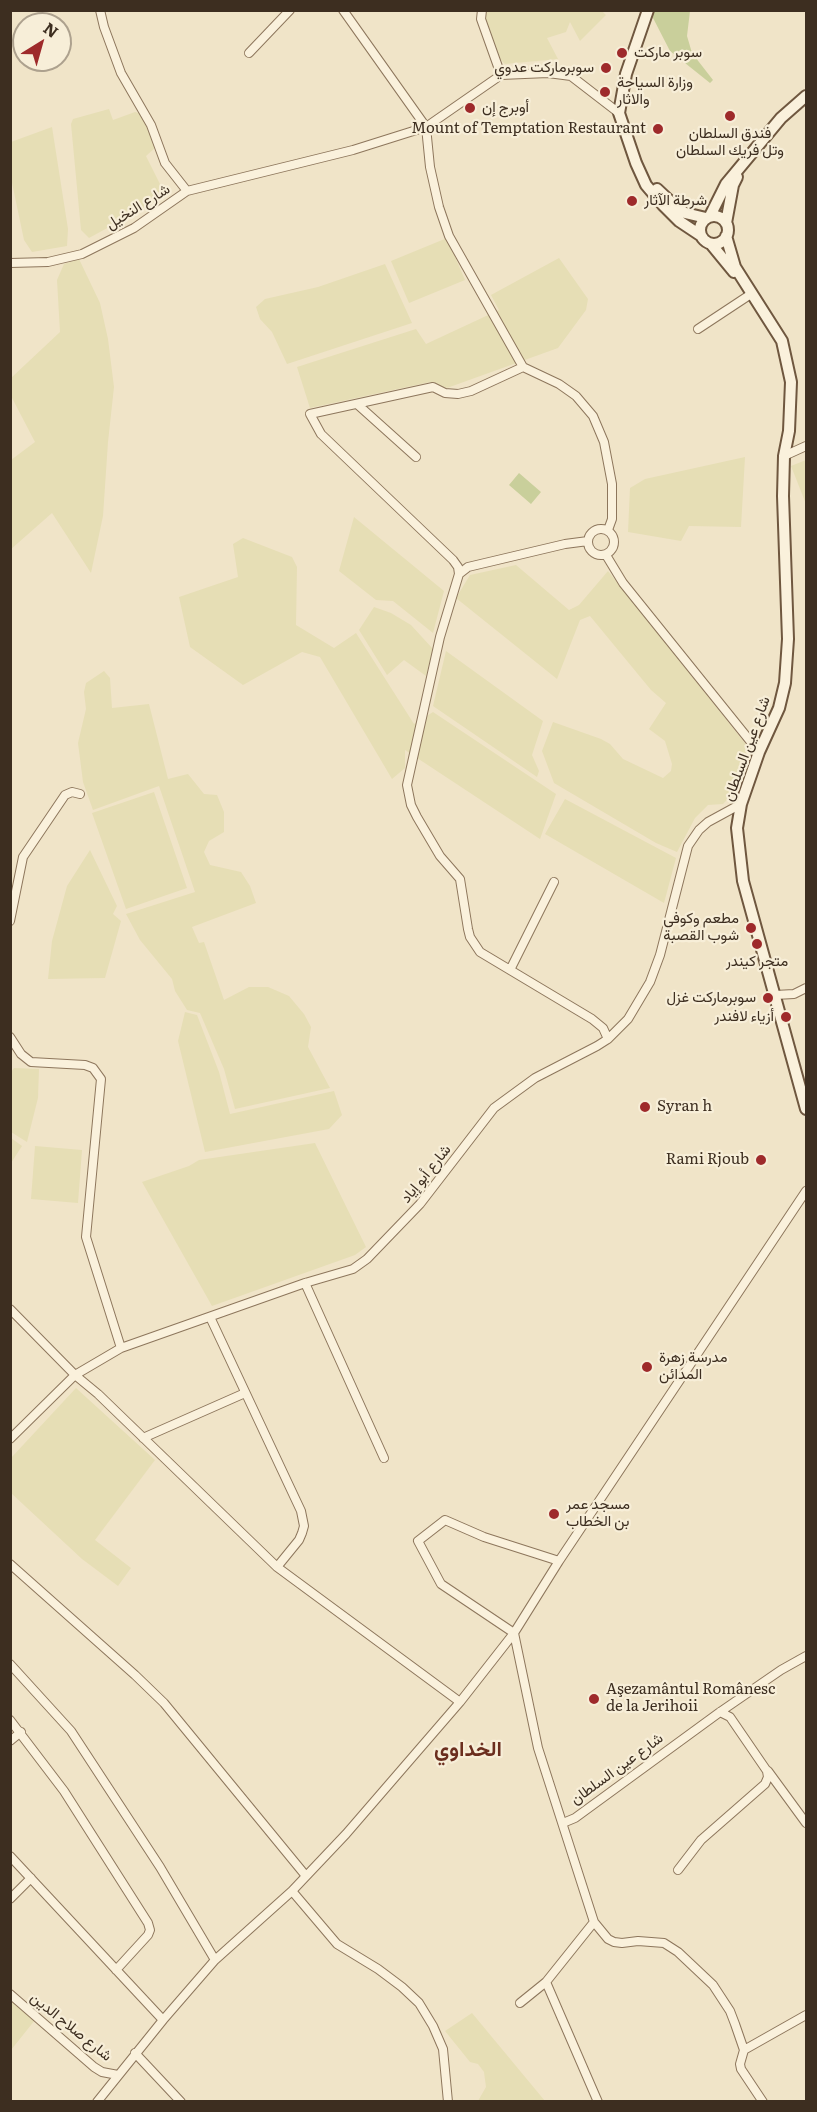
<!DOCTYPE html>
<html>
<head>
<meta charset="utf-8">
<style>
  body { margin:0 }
  #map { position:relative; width:817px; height:2112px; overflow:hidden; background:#f0e4c8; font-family:Literata,serif }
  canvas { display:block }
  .frame { position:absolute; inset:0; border:12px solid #3d2e20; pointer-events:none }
  .north { position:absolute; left:12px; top:12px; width:60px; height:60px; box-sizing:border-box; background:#f7eed8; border:2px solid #ada18e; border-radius:50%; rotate:37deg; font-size:16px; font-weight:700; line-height:24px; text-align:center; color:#3d2e20 }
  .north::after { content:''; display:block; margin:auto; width:21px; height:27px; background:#9e2a2b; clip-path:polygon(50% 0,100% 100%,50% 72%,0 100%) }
</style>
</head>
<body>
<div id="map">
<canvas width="817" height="2112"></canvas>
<div class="frame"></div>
<div class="north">N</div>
</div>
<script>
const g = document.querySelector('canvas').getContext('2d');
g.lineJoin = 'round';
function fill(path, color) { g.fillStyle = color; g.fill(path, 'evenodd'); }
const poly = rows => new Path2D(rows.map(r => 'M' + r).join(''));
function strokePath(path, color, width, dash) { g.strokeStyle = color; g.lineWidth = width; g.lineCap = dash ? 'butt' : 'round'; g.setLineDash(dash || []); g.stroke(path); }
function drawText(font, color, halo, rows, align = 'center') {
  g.font = font + ' Literata,Vazirmatn,serif'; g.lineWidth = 4.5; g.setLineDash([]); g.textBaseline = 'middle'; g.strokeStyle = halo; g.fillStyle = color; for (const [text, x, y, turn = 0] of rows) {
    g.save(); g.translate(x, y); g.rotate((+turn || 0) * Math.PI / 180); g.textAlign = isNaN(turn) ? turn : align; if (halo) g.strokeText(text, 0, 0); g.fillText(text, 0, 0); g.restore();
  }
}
fill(poly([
  [486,10,601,10,606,15,580,41,570,22,566,32,547,38,558,59,505,64,498,57,486,20],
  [109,109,113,120,135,112,142,114,156,147,146,156,166,196,89,238,81,230,71,124,73,119],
  [52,127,68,229,67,246,32,252,24,240,11,178,11,142],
  [447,238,465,280,409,303,391,261],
  [559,258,588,299,586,310,558,348,447,388,430,382,310,408,297,367,416,329,426,344,499,310,491,295],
  [79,259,100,303,108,339,114,387,108,442,103,516,91,573,52,513,10,550,11,460,35,442,11,396,11,378,60,332,57,280,64,264],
  [385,264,412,323,287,364,272,332,260,319,256,307,265,299,318,287],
  [745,457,741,527,689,526,681,541,628,532,630,488,645,479],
  [806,460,806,504,791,466],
  [354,517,444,591,433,633,393,601,376,600,339,571],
  [243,538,292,557,297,567,296,625,334,648,356,633,414,724,433,712,556,794,540,839,405,750,405,768,392,779,320,657,302,652,243,685,190,647,179,597,238,577,233,544],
  [516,565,569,610,579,605,608,571,748,747,738,788,723,804,708,805,695,818,677,852,656,843,554,783,542,751,553,722,601,739,610,744,623,759,663,778,671,771,672,764,665,741,649,729,666,703,651,690,590,616,580,620,557,679,456,598,470,575],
  [374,607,391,613,411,625,433,649,426,676,404,660,387,675,359,630],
  [446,651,543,721,532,755,539,771,537,777,433,706],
  [104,671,110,678,112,708,149,704,168,779,188,774,204,794,217,795,224,812,224,832,209,841,204,852,210,865,241,872,250,886,256,903,192,927,199,943,204,942,224,1000,249,987,268,987,289,996,304,1014,311,1027,308,1047,330,1088,235,1109,224,1069,200,1013,187,1010,175,991,172,979,140,940,126,914,195,892,159,786,93,810,83,782,78,743,86,709,84,692,86,683],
  [154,792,187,888,126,909,92,813],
  [565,799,676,858,664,903,545,834],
  [90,850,117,906,113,914,121,921,105,978,48,979,52,941,67,886],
  [185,1012,197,1015,219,1072,230,1114,334,1091,342,1115,329,1129,205,1152,178,1041],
  [14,1068,39,1069,38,1098,27,1142,11,1132,11,1072],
  [11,1138,22,1146,11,1163],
  [315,1143,366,1247,355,1255,212,1306,142,1182,189,1166,199,1160],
  [35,1146,82,1150,78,1203,31,1199],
  [76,1388,155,1460,95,1540,131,1568,118,1586,82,1559,11,1493,11,1458],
  [11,1999,35,2020,11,2050],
  [472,2013,545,2101,478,2101,486,2087,484,2072,478,2064,470,2062,445,2031]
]), '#e6deb5');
fill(poly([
  [653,11,690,11,687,36,692,53,713,80,710,83,670,51,652,16],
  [519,473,541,492,531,504,509,485]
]), '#c9cf9b');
const street = poly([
  [343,10,426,127,430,167,439,207,449,236,523,367,559,384,576,396,593,416,604,442,612,484,612,519,608,530],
  [482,10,481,19,501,75],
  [249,53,290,10],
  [187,191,353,150,426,127,501,75,548,73,571,76,619,113],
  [10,263,48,262,82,254,134,228,187,191,165,163,151,125,121,73,104,27,100,10],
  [698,329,751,294],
  [357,404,416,457],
  [784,456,806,446],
  '588 542a13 13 0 1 1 26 0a13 13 0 1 1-26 0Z',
  [588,541,565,544,468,567,459,574,440,637,407,785,411,805,417,817,440,856,460,879,468,929,470,937,480,952,592,1019,603,1028,608,1039],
  [606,555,623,583,759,752],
  [459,574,458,567,453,560,321,434,310,414,433,387,445,393,458,394,471,391,523,367],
  [10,921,23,857,65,795,72,792,80,794],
  [510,970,554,882],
  [775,995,794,994,806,988],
  [10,1037,21,1054,31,1062,85,1065,93,1068,101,1079,86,1237,121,1348],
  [305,1283,384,1458],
  [10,1309,75,1375,98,1394,277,1567,460,1702],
  [210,1317,301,1511,304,1526,302,1533,299,1540,277,1567],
  [143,1438,245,1393],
  [10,1439,75,1375,121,1348,305,1283,353,1269,367,1259,420,1204,494,1108,535,1078,597,1046,608,1039,628,1019,650,982,660,955,688,846,699,830,708,822,741,804],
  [10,1564,135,1675,164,1703,306,1876],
  [10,1664,71,1731,160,1867,215,1960],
  [10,1720,64,1791,148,1923,150,1930,148,1935,116,1970],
  [10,1741,21,1732],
  [768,1771,806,1823],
  [563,1823,575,1818,720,1712,781,1670,806,1656],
  [10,1856,163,2020,215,1960,292,1891,337,1944,378,1969,402,1987,419,2003,433,2026,443,2049,448,2102],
  [678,1870,701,1840,765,1784,768,1777,767,1771,730,1717,720,1712],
  [292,1891,346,1834,460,1702,514,1633,559,1561,806,1191],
  [10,1899,31,1878],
  [594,1922,608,1939,614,1942,622,1943,638,1941,664,1943,678,1952,713,1985,730,2011,735,2024,744,2050,740,2064,741,2069,763,2102],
  [546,1982,594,1922,538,1748,514,1633,441,1584,418,1541,445,1520,484,1537,559,1561],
  [10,1994,94,2067,102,2072,118,2075],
  [520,2003,546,1982,598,2102],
  [744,2050,806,2015],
  [135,2053,181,2102],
  [97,2102,163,2020]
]);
const secondary = poly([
  [648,10,626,74,619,113,636,163,646,185,663,205,679,221,700,235],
  [657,189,674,205,685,213,706,218],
  '700 230a14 14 0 1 1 28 0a14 14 0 1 1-28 0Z',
  [710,216,726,184,781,118,806,96],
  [726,223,733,185,737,177],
  [726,236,735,267,782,341,791,382,789,431,784,456,783,496,788,639,785,683,779,708,759,752,741,804,737,828,743,881,806,1109],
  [711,244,734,272]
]);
strokePath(street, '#8d765c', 10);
strokePath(secondary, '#6f573f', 14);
strokePath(street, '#faf1dc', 8);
strokePath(secondary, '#faf1dc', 10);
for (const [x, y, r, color] of [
  [622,53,6,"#9e2a2b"],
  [606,68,6,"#9e2a2b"],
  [605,92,6,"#9e2a2b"],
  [470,108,6,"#9e2a2b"],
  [730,116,6,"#9e2a2b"],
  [658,129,6,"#9e2a2b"],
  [632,201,6,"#9e2a2b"],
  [751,928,6,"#9e2a2b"],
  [757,944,6,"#9e2a2b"],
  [768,998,6,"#9e2a2b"],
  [786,1017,6,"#9e2a2b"],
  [645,1107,6,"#9e2a2b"],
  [761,1160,6,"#9e2a2b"],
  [647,1367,6,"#9e2a2b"],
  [554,1514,6,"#9e2a2b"],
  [594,1699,6,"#9e2a2b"]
]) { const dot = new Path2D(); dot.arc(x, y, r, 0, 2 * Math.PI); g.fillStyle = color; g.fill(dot); strokePath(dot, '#f7eed8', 2); }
drawText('15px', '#3d2e20', '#f7eed8', [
  ["سوبر ماركت",634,53],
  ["سوبرماركت عدوي",594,68,"right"],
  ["وزارة السياحة",617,83],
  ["والاثار",617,100],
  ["أوبرج إن",482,108],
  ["Mount of Temptation Restaurant",646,129,"right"],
  ["فندق السلطان",730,134,"center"],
  ["وتل فريك السلطان",730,151,"center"],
  ["شرطة الآثار",644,201],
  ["مطعم وكوفي",739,919,"right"],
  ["شوب القصبة",739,936,"right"],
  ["متجر كيندر",757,962,"center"],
  ["سوبرماركت غزل",756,998,"right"],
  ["أزياء لافندر",774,1017,"right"],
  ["Syran h",657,1107],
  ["Rami Rjoub",749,1160,"right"],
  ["مدرسة زهرة",659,1358],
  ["المدائن",659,1375],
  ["مسجد عمر",566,1505],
  ["بن الخطاب",566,1522],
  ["Aşezamântul Românesc",606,1690],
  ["de la Jerihoii",606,1707]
], 'left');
drawText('15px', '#3d2e20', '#f7eed8', [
  ["شارع النخيل",138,207,-32],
  ["شارع عين السلطان",747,749,-70],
  ["شارع أبو إياد",426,1174,-51],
  ["شارع عين السلطان",617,1769,-36],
  ["شارع صلاح الدين",71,2027,39]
]);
drawText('bold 21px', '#6b2e1e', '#f7eed8', [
  ["الخداوي",468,1750]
]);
</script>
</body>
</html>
